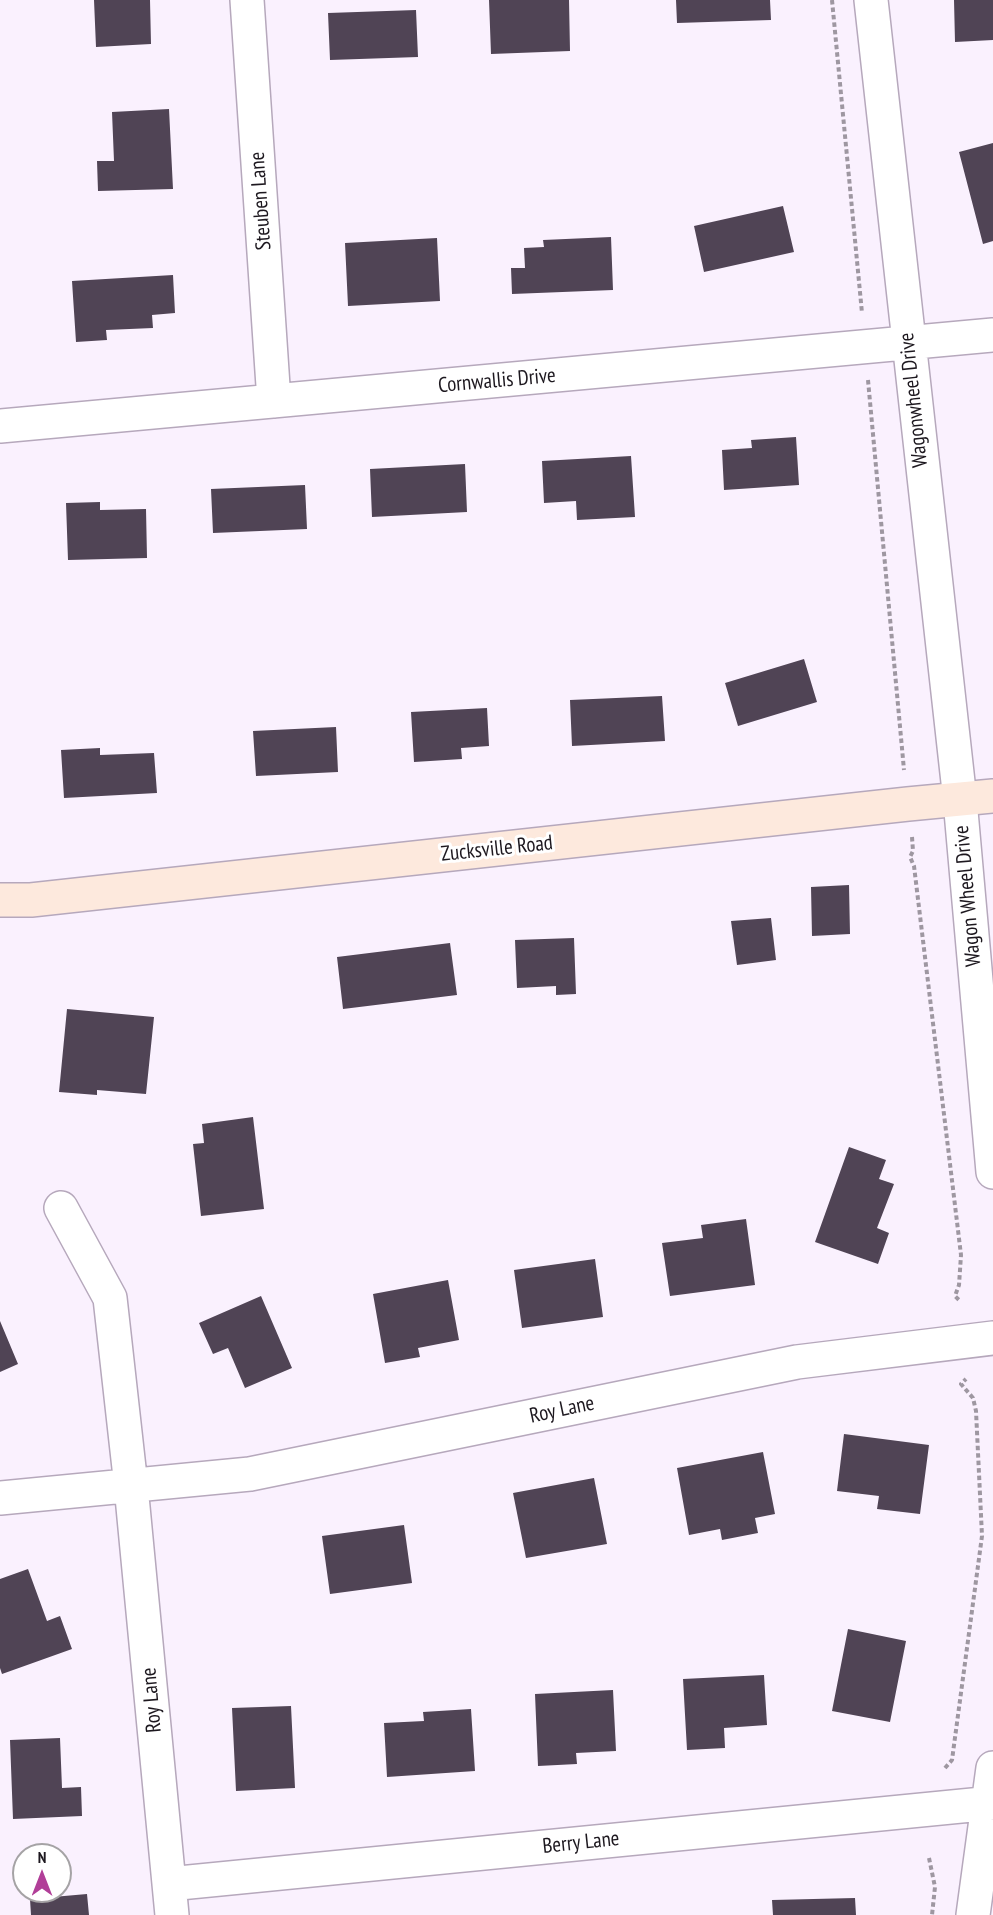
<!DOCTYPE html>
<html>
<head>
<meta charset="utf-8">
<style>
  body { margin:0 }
  #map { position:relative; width:993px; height:1915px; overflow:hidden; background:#faf1fe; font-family:"PT Sans Narrow",sans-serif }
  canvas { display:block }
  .north { position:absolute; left:12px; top:1843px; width:60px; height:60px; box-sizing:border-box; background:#fff; border:2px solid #a5a3a5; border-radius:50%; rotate:0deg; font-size:16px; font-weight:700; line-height:24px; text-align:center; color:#1d181f }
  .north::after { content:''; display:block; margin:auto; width:21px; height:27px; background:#b13e98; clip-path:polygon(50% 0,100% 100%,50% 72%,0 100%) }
</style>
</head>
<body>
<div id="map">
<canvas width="993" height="1915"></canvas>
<div class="north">N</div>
</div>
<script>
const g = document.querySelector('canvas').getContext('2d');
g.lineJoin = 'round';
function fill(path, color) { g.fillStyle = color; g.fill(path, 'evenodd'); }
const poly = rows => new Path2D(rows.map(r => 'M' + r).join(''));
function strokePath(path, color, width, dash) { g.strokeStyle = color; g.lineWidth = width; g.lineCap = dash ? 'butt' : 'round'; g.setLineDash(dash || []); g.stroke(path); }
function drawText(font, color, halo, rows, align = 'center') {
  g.font = font + ' "PT Sans Narrow",sans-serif'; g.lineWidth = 6; g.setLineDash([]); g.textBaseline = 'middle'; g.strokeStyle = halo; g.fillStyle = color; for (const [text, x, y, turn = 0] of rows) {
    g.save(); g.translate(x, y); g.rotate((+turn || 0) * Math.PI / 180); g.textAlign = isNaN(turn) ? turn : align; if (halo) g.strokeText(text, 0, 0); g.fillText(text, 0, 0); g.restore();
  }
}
fill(poly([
  [94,0,150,0,151,44,96,47],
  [489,0,569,0,570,51,491,54],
  [676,0,770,0,771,20,677,23],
  [954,0,993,0,993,40,955,42],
  [416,10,418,57,330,60,328,13],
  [169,109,173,189,98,191,97,161,114,161,112,112],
  [993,143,993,241,983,244,959,152],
  [783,206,794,252,704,272,694,226],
  [611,237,613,290,512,294,511,268,525,268,524,248,544,247,543,240],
  [437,238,440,301,348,306,345,243],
  [173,275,175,313,152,315,153,328,106,330,107,340,76,342,72,281],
  [796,437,799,485,724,490,722,450,752,448,751,440],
  [631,456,635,517,577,520,576,501,544,503,542,461],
  [465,464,467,512,372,517,370,469],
  [305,485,307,529,213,533,211,489],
  [100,502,100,510,146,509,147,558,68,560,66,503],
  [804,659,817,702,738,726,725,683],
  [662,696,665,741,572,746,570,700],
  [487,708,489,746,461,748,462,759,414,762,411,712],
  [336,727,338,772,256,776,253,731],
  [100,748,100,755,154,753,157,793,64,798,61,750],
  [849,885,850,934,812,936,811,887],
  [771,918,776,960,737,965,731,921],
  [574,938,576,994,556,995,556,986,517,988,515,940],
  [450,943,457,995,343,1009,337,957],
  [67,1009,154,1017,146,1094,97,1090,97,1095,59,1092],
  [253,1117,264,1209,201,1216,193,1144,204,1143,202,1124],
  [849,1147,886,1160,879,1179,894,1184,877,1228,889,1233,878,1264,815,1242],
  [746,1219,755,1285,670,1296,662,1243,703,1238,701,1225],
  [595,1259,603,1317,522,1328,514,1270],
  [448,1280,459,1340,418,1348,420,1357,385,1363,373,1294],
  [261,1296,292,1368,245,1388,228,1348,213,1354,199,1323],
  [0,1321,18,1364,0,1372],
  [844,1434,929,1445,920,1514,877,1509,879,1496,837,1491],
  [763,1452,775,1514,755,1518,758,1533,722,1540,720,1529,689,1535,677,1468],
  [594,1478,607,1544,526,1558,513,1493],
  [404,1525,412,1583,330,1594,322,1536],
  [28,1569,47,1621,60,1616,72,1649,2,1674,0,1668,0,1579],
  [848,1629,906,1641,890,1722,832,1711],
  [764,1675,767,1725,724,1728,725,1748,687,1750,683,1679],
  [613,1690,616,1751,576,1753,577,1764,538,1766,535,1694],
  [291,1706,295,1788,236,1791,232,1708],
  [471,1709,475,1771,387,1777,384,1723,424,1721,423,1712],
  [60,1738,62,1788,81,1787,82,1816,13,1819,10,1740],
  [87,1894,89,1915,31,1915,30,1899],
  [855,1898,856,1915,773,1915,772,1900]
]), '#504455');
const street = poly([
  [247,0,274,401],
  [871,0,960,800,993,1172],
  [0,426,993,335],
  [61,1208,110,1298,131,1486,172,1915],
  [0,1498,250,1474,797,1362,993,1338],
  [169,1884,993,1803],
  [973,1915,993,1768]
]);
const secondary = poly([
  [0,900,31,900,908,804,993,796]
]);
strokePath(street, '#b6a8bc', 36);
strokePath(secondary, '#b6a8bc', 36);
strokePath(poly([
  [832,0,862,313],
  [868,380,904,770],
  [912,837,913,851,910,857,914,866,961,1255,959,1285,955,1296,959,1300],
  [945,1768,952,1760,982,1536,976,1411,973,1398,961,1384,966,1379],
  [929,1858,935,1887,932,1915]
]), '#9e97a1', 4, [4.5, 3]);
strokePath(street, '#fff', 33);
strokePath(secondary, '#fde9dd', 33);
drawText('21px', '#1d181f', '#fff', [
  ["Steuben Lane",261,201,-94],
  ["Cornwallis Drive",497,381,-5],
  ["Wagonwheel Drive",914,400,-96],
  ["Zucksville Road",497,849,-6],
  ["Wagon Wheel Drive",968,896,-95],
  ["Roy Lane",562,1410,-12],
  ["Roy Lane",152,1700,-95],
  ["Berry Lane",581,1843,-6]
]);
</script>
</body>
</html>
